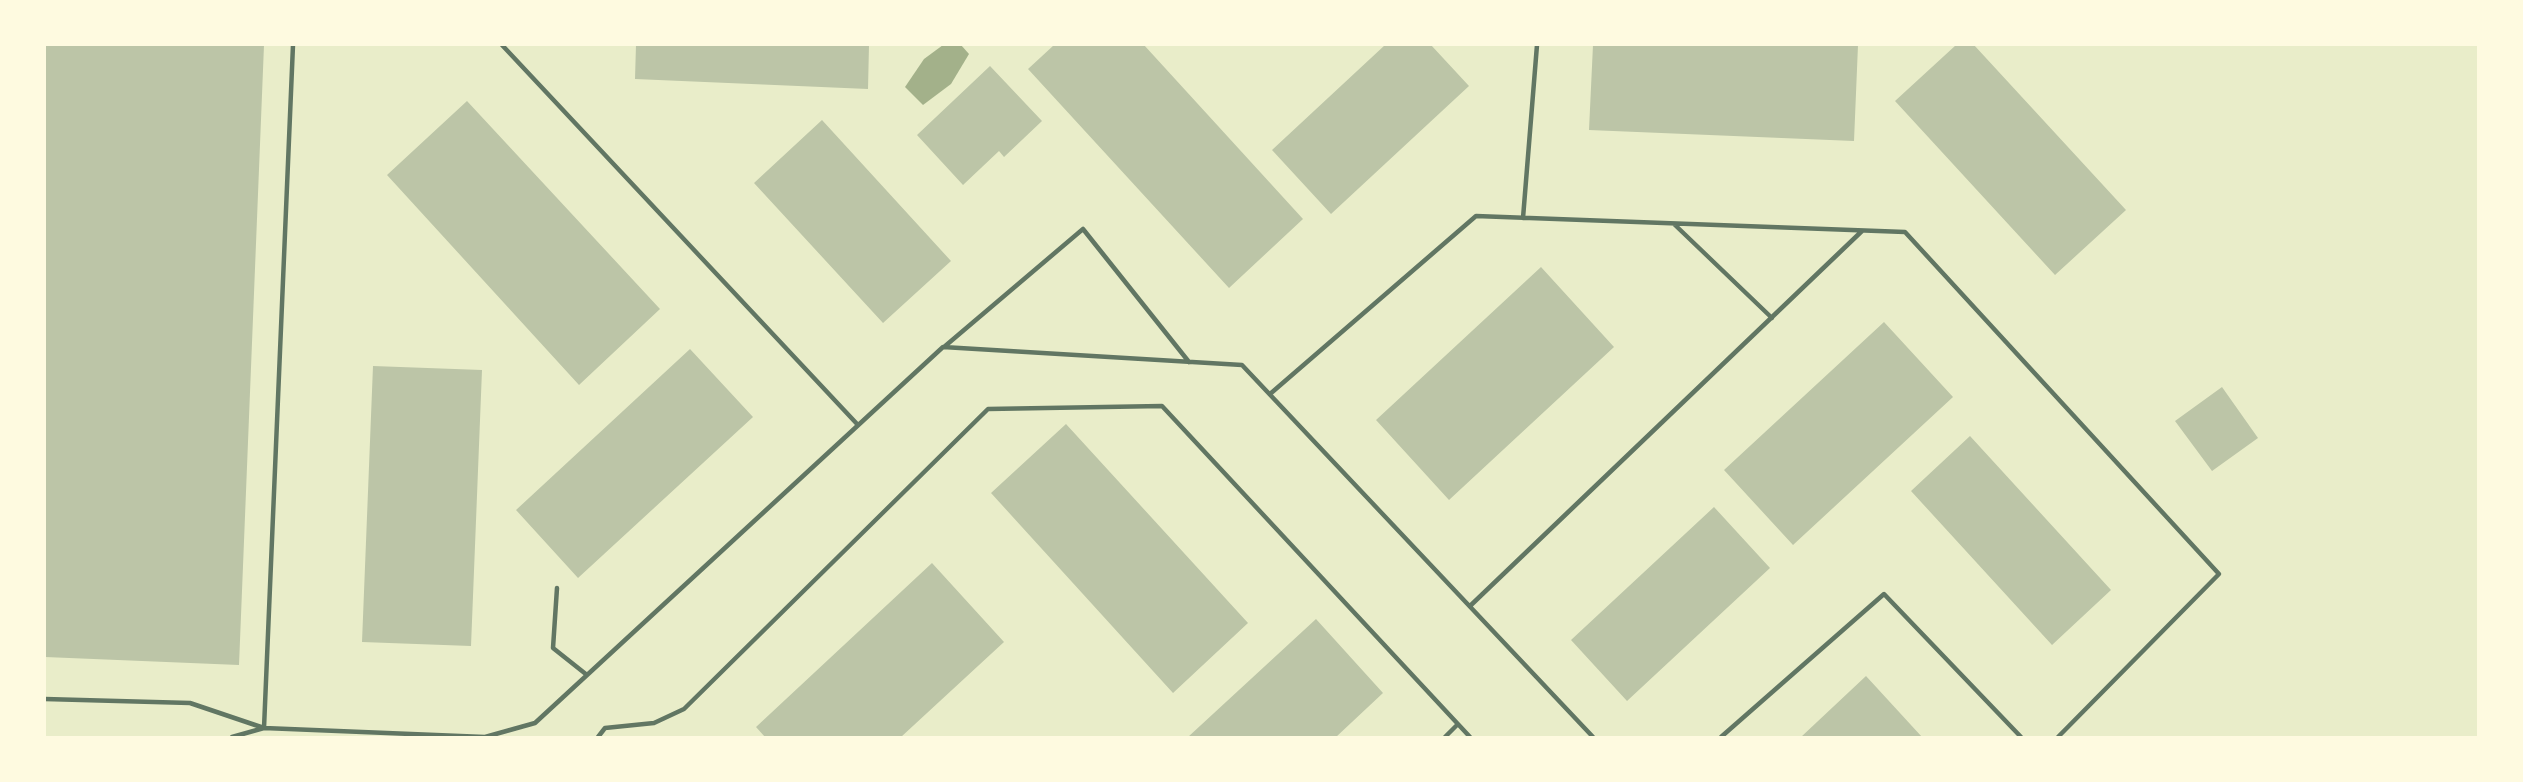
<!DOCTYPE html>
<html>
<head>
<meta charset="utf-8">
<style>
  body { margin:0 }
  #map { position:relative; width:2523px; height:782px; overflow:hidden; background:#e9edc9; font-family:Ubuntu,sans-serif }
  canvas { display:block }
  .frame { position:absolute; inset:0; border:46px solid #fefae0; pointer-events:none }
</style>
</head>
<body>
<div id="map">
<canvas width="2523" height="782"></canvas>
<div class="frame"></div>
</div>
<script>
const g = document.querySelector('canvas').getContext('2d');
g.lineJoin = 'round';
function fill(path, color) { g.fillStyle = color; g.fill(path, 'evenodd'); }
const poly = rows => new Path2D(rows.map(r => 'M' + r).join(''));
function strokePath(path, color, width, dash) { g.strokeStyle = color; g.lineWidth = width; g.lineCap = dash ? 'butt' : 'round'; g.setLineDash(dash || []); g.stroke(path); }
fill(poly([
  [943,45,961,45,969,54,951,84,923,105,905,87,924,59]
]), '#a3b18a');
fill(poly([
  [45,45,264,45,239,665,45,657],
  [636,45,869,45,868,89,635,79],
  [1054,45,1144,45,1303,219,1229,288,1028,69],
  [1385,45,1431,45,1469,86,1331,214,1272,150],
  [1593,45,1858,45,1854,141,1589,130],
  [1956,45,1974,45,2126,210,2055,275,1895,101],
  [990,66,1042,121,1004,157,999,151,963,185,917,135],
  [467,101,660,309,579,385,387,175],
  [822,120,951,261,883,323,754,183],
  [1541,267,1614,347,1449,500,1376,420],
  [1884,322,1953,397,1793,545,1724,470],
  [690,349,753,417,578,578,516,510],
  [373,366,482,370,471,646,362,642],
  [2222,387,2258,438,2212,471,2175,421],
  [1066,424,1248,623,1173,693,991,493],
  [1970,436,2111,590,2052,645,1911,491],
  [1714,507,1770,568,1627,701,1571,640],
  [932,563,1004,642,901,737,765,737,756,727],
  [1316,619,1383,693,1336,737,1188,737],
  [1866,676,1922,737,1801,737]
]), '#bcc5a7');
strokePath(poly([
  [502,45,858,425],
  [1523,218,1537,45],
  [1674,224,1772,318],
  [944,347,1083,229,1189,362],
  [1270,394,1476,216,1905,232,2219,574,2058,737],
  [557,588,553,648,587,675],
  [1470,606,1862,231],
  [45,699,190,703,264,728,485,737,535,723,943,347,1242,365,1593,737],
  [264,728,293,45],
  [232,737,264,728],
  [598,737,605,728,654,723,684,709,988,409,1162,406,1470,737],
  [1445,737,1458,724],
  [1721,737,1884,594,2021,737]
]), '#617663', 4.5);
</script>
</body>
</html>
